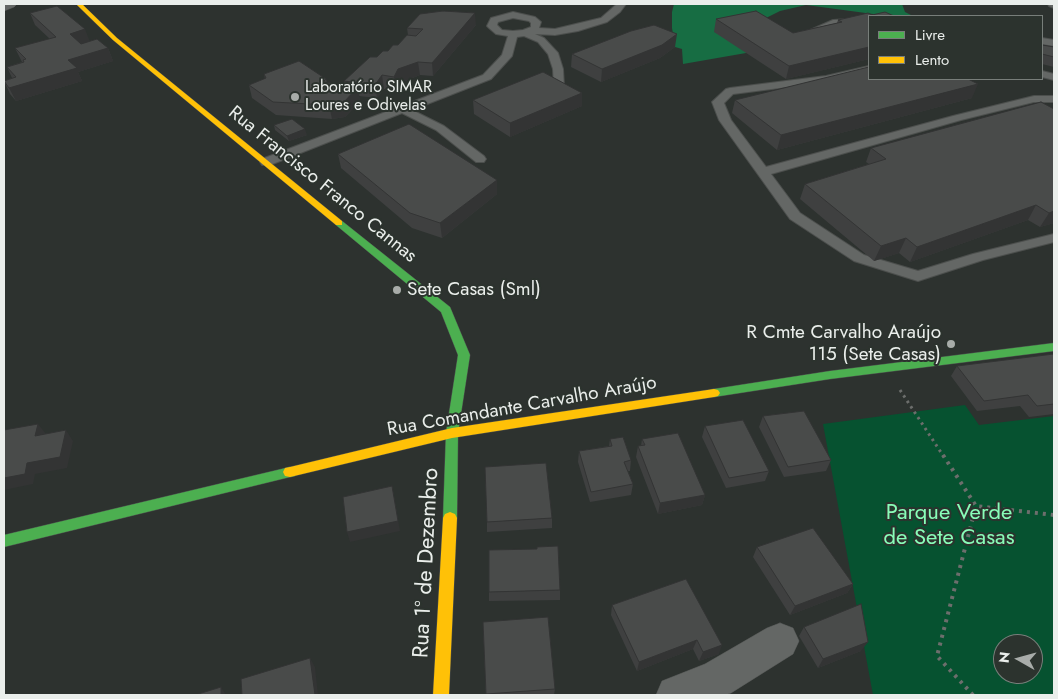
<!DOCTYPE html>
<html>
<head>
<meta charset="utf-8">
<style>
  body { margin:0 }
  #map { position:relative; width:1058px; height:699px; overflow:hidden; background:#2d322f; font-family:Jost,sans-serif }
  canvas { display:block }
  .frame { position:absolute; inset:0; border:5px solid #eaeeeb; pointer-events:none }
  .legend { position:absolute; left:868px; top:15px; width:175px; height:65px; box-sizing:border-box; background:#2c332e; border:1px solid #787e7a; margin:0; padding:6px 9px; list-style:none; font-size:15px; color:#eaeeeb }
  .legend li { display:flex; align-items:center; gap:10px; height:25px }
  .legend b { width:25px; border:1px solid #787e7a }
  .north { position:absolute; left:993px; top:634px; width:50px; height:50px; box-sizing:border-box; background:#2c332e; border:1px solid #787e7a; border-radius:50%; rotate:277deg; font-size:14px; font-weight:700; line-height:20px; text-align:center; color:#eaeeeb }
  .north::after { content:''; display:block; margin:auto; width:18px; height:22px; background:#a8aca9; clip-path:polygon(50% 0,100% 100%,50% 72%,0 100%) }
</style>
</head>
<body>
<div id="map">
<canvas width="1058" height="699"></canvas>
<div class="frame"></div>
<ul class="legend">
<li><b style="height:6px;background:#4caf50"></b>Livre</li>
<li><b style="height:6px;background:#ffc107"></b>Lento</li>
</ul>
<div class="north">N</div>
</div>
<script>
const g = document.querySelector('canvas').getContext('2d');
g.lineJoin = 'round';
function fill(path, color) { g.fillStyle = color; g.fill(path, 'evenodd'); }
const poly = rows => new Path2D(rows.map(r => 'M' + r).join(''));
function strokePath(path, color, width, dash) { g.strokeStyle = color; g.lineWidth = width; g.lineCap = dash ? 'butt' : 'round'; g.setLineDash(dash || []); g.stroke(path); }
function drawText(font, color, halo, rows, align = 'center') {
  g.font = font + ' Jost,sans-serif'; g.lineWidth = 4; g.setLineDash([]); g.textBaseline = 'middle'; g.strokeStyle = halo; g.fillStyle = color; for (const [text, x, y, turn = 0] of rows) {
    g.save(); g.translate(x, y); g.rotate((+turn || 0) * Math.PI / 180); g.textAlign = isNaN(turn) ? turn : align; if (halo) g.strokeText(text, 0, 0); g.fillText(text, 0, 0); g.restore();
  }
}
fill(poly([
  [965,405,979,425,1054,416,1054,695,873,695,823,424],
  [1003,644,1033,644,1033,674,1003,674]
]), '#065230');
fill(poly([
  [674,4,902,4,905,12,913,16,888,16,806,5,780,11,754,24,746,53,683,64,682,49,675,47,672,28,672,12]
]), '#176d43');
const lane = poly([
  [617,4,626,4,620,12,607,22,578,31,555,35,535,34,544,38,558,53,563,69,564,87,563,89,555,89,554,87,553,69,548,54,538,42,524,36,517,37,512,56,491,79,412,110,444,126,484,156,486,159,484,162,476,162,436,130,402,113,270,165,262,165,260,162,262,159,483,75,502,55,508,36,496,34,489,28,487,26,491,18,513,12,535,17,541,22,539,28,555,29,601,18,617,4],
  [513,18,529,21,531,23,531,27,523,30,513,31,502,30,497,25,498,22,513,18],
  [1048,4,1054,4,1054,8,1049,6,1048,4],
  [869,18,869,24,834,26,813,34,808,31,833,20,869,18],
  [1042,38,1054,40,1054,46,1042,44,1042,38],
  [869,66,869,72,826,82,733,94,724,103,731,120,766,167,953,116,1034,96,1054,96,1054,102,1034,102,961,120,771,174,800,213,864,255,918,271,973,254,1054,234,1054,242,983,260,918,281,854,261,790,219,719,120,712,102,726,89,730,88,826,76,869,66],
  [1042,71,1054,74,1054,80,1042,77,1042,71]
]);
const street = poly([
  [4,4,17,4,14,7,4,11,4,4],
  [780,623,793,628,799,641,793,654,731,693,725,695,656,695,662,681,705,664,767,628,780,623]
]);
const fast = poly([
  [339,220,342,221,450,307,470,355,458,433,457,518,455,522,450,524,445,522,443,518,446,433,458,355,441,312,336,225,336,221,339,220],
  [1054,343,1054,351,830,379,714,397,710,396,708,393,710,390,714,389,830,371,1054,343],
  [290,467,295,468,297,472,295,476,290,477,4,547,4,535,290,467]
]);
const slow = poly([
  [76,4,82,4,117,38,342,221,342,225,336,225,113,40,76,4],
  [714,389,718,390,720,393,718,396,714,397,452,438,290,477,285,476,283,472,285,468,290,467,452,428,714,389],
  [450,512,455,514,457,518,449,695,433,695,443,518,445,514,450,512]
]);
strokePath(lane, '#4c4f4d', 2);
strokePath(street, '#4c4f4d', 1);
strokePath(fast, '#4c4f4d', 1);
strokePath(slow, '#4c4f4d', 1);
strokePath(poly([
  [900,390,944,457]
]), '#6c6e6c', 3, [2.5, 4]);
strokePath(poly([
  [943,455,976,506,1054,515],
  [973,695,937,656,976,506]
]), '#6c6e6c', 4, [3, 5]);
fill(lane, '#646765');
fill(street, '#646765');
fill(fast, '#4caf50');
fill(slow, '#ffc107');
fill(poly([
  [30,13,90,41,108,48,113,61,78,72,82,81,16,101,10,94,4,81,12,78,7,67,22,62,15,48,50,39,35,25],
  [869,16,869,59,786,79,714,32,716,19,793,33,837,23,838,20],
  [476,25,433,76,420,75,400,83,396,91,384,89,377,98,359,96,360,101,345,117,332,119,276,115,252,98,249,85,265,79,264,74,326,79,327,83,345,85,344,81,377,57,398,45,408,35,407,28],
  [1042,45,1054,47,1054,67,1042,64],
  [675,47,660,58,601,82,571,67,572,54],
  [582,93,582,106,510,137,474,114,473,100],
  [972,98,777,150,732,113,735,100],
  [1054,109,1054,223,1040,227,1028,220,910,262,899,253,874,261,800,199,805,184,869,164,866,162,871,148],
  [274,125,307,135,289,141,275,130],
  [338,154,497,194,442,238,412,228,341,168],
  [1054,354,1054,414,1029,417,1020,406,977,411,951,376,957,366],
  [763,416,831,460,826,471,784,477,759,427],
  [705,426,769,471,765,481,726,488,702,437],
  [610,439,631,460,630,471,628,471,633,484,631,495,590,502,578,462,579,451,609,446],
  [642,439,705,495,702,505,658,514,636,457,638,446,641,446],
  [552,518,552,528,487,532,487,522],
  [757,547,853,584,847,593,790,615,753,557],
  [686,579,719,654,699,661,693,649,637,671,611,615,612,605],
  [560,590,560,600,489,601,489,592],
  [483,622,555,689,554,695,486,695],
  [804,627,861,651,818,668,799,636]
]), '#3f4040');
fill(poly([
  [475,13,476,25,433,76,432,63],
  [85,29,90,42,75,46,70,34],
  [677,34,675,47,660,58,601,82,602,69],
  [869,47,869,59,786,79,789,66],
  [108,48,113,61,78,72,82,81,16,101,9,88,68,60],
  [418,62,420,75,400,83,396,91,394,77,398,69],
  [382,75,384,89,377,98,375,85],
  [978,84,972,98,777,150,781,135],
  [358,87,360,101,345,117,332,119,329,105],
  [582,93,582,106,510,137,510,123],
  [305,129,307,135,289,141,287,136],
  [497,180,497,194,442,238,440,223],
  [1036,205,1028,220,910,262,917,247],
  [1054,211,1054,223,1040,227,1049,213],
  [906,238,899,253,874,261,881,246],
  [38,424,46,434,35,436],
  [66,430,73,441,67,468,35,474,33,484,4,490,4,478,27,463],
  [392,486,400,531,350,542,347,532],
  [705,495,702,505,658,514,660,503],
  [853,584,847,593,790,615,795,606],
  [697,640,693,649,637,671,639,662],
  [868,642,861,651,818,668,823,659],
  [722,645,719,654,699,661,703,652],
  [310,658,315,667,318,695,315,695],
  [221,687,226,695,221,695]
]), '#333434');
const building = poly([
  [57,6,85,29,70,34,81,44,97,39,108,48,68,60,77,68,9,88,4,81,16,77,7,67,24,62,23,60,26,59,15,48,56,37,30,13,57,6],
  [443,11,475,13,432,63,418,62,398,69,394,77,382,75,375,85,344,81,370,57,377,57,383,51,388,51,393,45,398,45,407,35,416,36,423,29,407,28,420,14,443,11],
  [756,11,793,33,842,22,838,20,868,13,872,15,885,12,894,16,869,16,869,47,789,66,716,19,756,11],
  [654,25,677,34,662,45,602,69,572,54,631,31,654,25],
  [1042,45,1054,47,1054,57,1042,54,1042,45],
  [299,61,326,79,323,82,358,87,343,103,329,105,273,102,249,85,266,78,264,74,299,61],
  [869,67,869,79,968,79,978,84,781,135,735,100,869,67],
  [543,72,582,93,510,123,473,100,543,72],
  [1041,102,1054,109,1054,211,1049,213,1036,205,917,247,906,238,881,246,805,184,886,159,871,148,1041,102],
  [292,119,305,129,287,136,274,125,292,119],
  [409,124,497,180,440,223,410,213,338,154,409,124],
  [1054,354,1054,404,1037,406,1028,395,984,401,957,366,1054,354],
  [804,411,831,460,788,467,763,416,804,411],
  [743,420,769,471,729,478,705,426,743,420],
  [38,424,35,436,66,430,60,457,27,463,25,474,4,478,4,430,38,424],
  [678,433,705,495,660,503,638,446,645,445,642,439,678,433],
  [623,437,631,460,624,462,633,484,591,492,579,451,612,446,610,439,623,437],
  [546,463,552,518,487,522,485,467,546,463],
  [392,486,398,521,347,532,343,497,392,486],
  [813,528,853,584,795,606,757,547,813,528],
  [558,546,560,590,489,592,489,550,537,549,537,547,558,546],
  [686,579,722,645,703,652,697,640,639,662,612,605,686,579],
  [861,604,868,642,823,659,804,627,861,604],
  [548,617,555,689,486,694,483,622,548,617],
  [310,658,315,695,242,695,241,679,310,658],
  [221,687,221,695,195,695,221,687]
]);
fill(building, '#494b4a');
strokePath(building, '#333434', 1);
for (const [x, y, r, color] of [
  [295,97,5,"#a8aca9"],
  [397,290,5,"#a8aca9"],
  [951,344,5,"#a8aca9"]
]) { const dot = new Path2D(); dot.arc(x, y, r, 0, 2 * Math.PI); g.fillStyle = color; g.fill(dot); strokePath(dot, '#2c332e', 2); }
drawText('16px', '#eaeeeb', '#2c332e', [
  ["Laboratório SIMAR",305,88],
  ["Loures e Odivelas",305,106]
], 'left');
drawText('19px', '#eaeeeb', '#2c332e', [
  ["Rua Francisco Franco Cannas",322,185,39],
  ["Rua Comandante Carvalho Araújo",522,407,-10]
]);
drawText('19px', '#eaeeeb', '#2c332e', [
  ["Sete Casas (Sml)",407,290],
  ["R Cmte Carvalho Araújo",941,333,"right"],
  ["115 (Sete Casas)",941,355,"right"]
], 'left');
drawText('22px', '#88fdb8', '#2c332e', [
  ["Parque Verde",949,514],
  ["de Sete Casas",949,539]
]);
drawText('22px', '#eaeeeb', '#2c332e', [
  ["Rua 1º de Dezembro",427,563,-87]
]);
</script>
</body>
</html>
